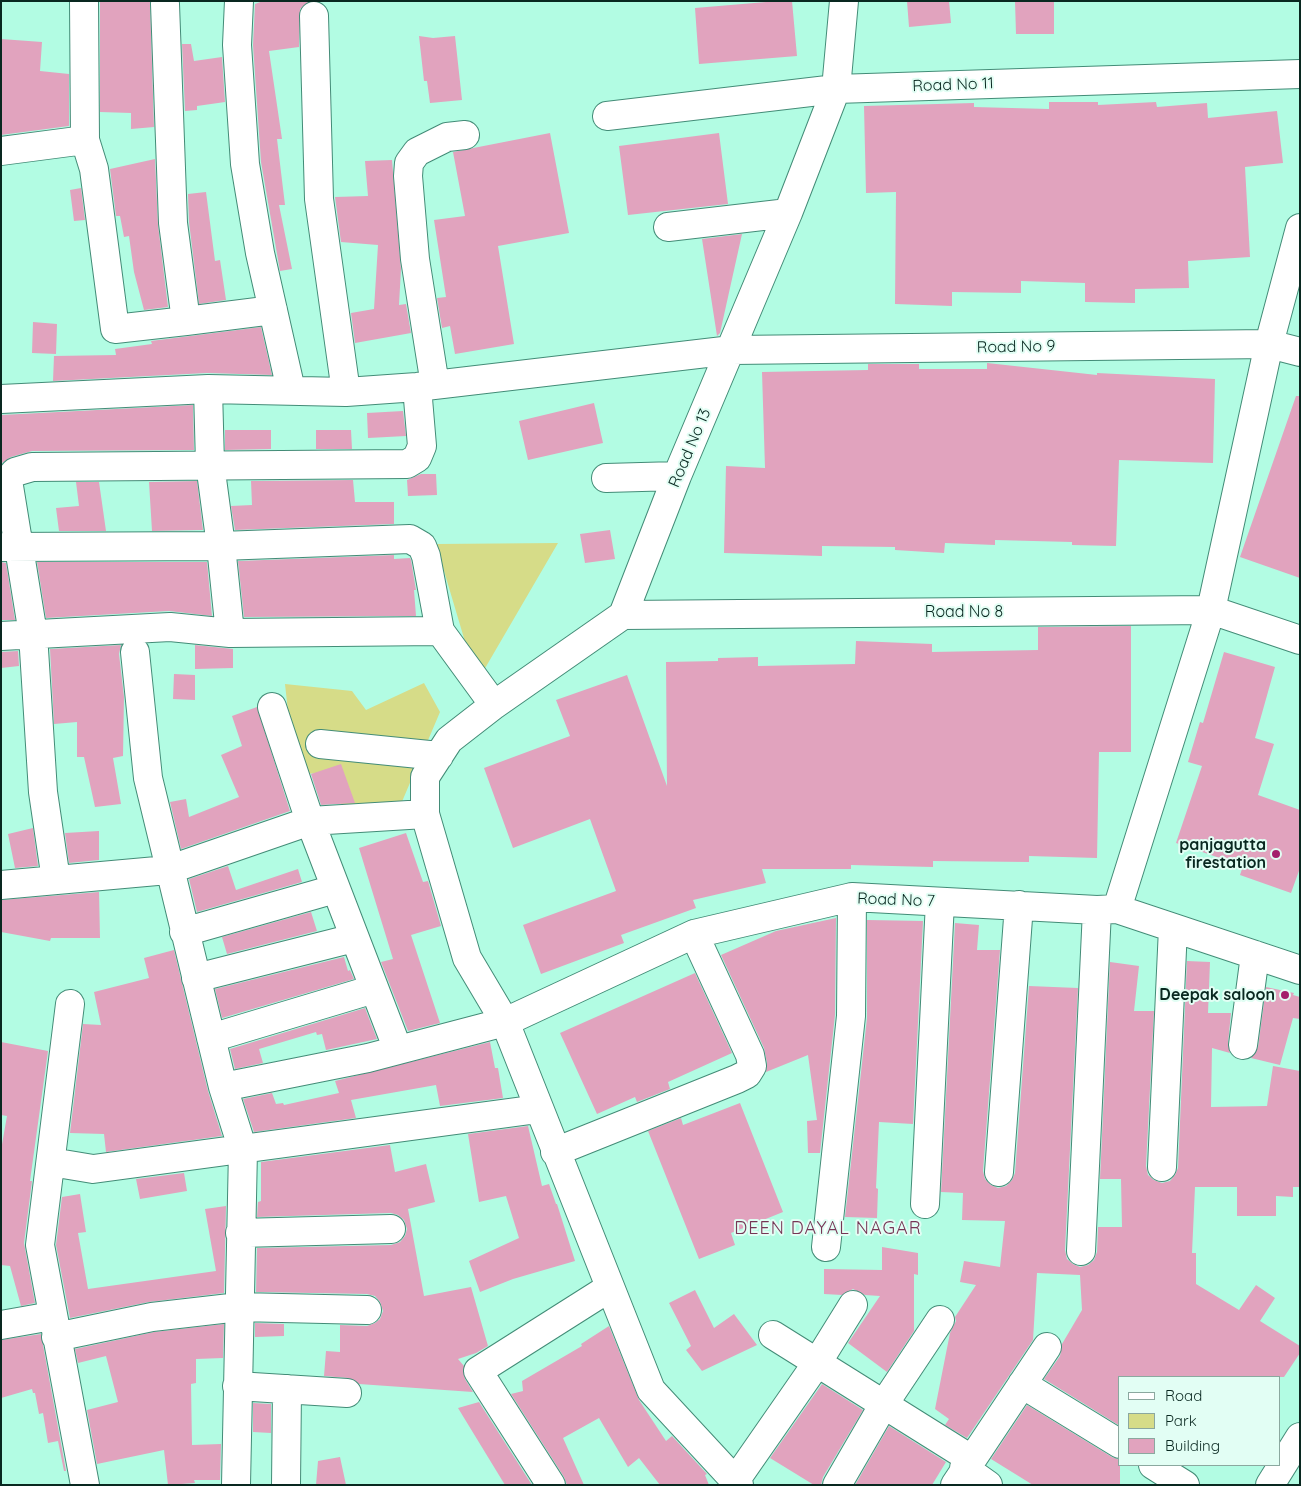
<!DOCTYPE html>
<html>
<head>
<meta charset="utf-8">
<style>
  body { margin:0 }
  #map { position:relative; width:1301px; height:1486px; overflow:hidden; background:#b2fce3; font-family:Quicksand,sans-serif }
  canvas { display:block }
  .frame { position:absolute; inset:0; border:2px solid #092820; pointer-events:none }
  .legend { position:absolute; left:1118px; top:1376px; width:162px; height:90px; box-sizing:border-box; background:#e2fef4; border:1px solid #8ba89f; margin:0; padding:6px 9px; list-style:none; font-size:15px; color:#092820 }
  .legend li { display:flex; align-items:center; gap:10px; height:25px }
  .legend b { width:25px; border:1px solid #8ba89f }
</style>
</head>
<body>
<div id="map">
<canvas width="1301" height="1486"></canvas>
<div class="frame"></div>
<ul class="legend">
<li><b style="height:6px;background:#fff"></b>Road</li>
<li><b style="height:14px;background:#d6dc88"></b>Park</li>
<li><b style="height:14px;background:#e1a3be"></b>Building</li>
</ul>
</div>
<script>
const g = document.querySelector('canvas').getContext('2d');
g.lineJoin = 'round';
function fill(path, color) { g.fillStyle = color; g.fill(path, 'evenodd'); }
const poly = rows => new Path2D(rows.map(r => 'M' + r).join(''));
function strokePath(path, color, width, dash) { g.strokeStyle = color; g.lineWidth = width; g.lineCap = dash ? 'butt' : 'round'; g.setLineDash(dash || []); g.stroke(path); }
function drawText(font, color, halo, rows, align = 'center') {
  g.font = font + ' Quicksand,sans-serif'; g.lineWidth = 4; g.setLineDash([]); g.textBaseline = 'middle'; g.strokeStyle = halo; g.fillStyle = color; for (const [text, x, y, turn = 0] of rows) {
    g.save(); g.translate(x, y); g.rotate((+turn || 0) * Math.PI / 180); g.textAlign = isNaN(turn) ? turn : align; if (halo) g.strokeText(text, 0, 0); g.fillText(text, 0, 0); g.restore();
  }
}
fill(poly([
  [558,543,477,682,436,544],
  [424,683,440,712,401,804,341,806,341,771,295,775,285,684,352,691,366,710]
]), '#d6dc88');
fill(poly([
  [100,1,150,1,154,127,131,129,131,113,100,112],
  [263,1,310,1,300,9,299,47,269,51,282,139,277,139,285,205,279,205,292,269,280,271,261,162,253,45,255,4],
  [778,1,792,1,797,56,699,64,695,8],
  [907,1,949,1,951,23,909,27],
  [1015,1,1054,1,1054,34,1016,34],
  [419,36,433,38,455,36,462,100,430,103,427,81,424,81],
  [1,39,42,42,40,71,69,74,69,126,1,135],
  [182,44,191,44,194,61,222,57,225,102,197,106,197,110,185,111],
  [1049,102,1098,102,1098,105,1156,102,1157,107,1207,103,1208,118,1277,111,1283,163,1245,167,1250,257,1188,261,1189,288,1135,289,1135,303,1085,302,1085,283,1021,281,1021,293,952,292,952,306,895,304,896,192,866,193,864,106,974,103,974,107,1049,109],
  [550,133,569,233,498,246,514,344,455,354,450,326,442,328,437,298,446,297,434,220,465,216,453,152],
  [719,133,728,204,628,215,619,146],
  [155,159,158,225,168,307,144,310,134,272,129,236,124,237,120,216,116,216,110,169],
  [392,160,401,269,399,305,406,304,411,333,355,343,351,313,374,309,378,245,341,242,335,197,368,196,365,161],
  [81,188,85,220,74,221,70,190],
  [206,192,215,261,220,260,226,300,199,304,189,222,188,194],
  [742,234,720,333,717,336,702,239],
  [33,322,57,324,56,354,32,353],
  [261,327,272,375,207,373,53,381,54,356,116,355,115,349,152,344,151,341],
  [987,363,1097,375,1097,373,1215,379,1213,463,1119,460,1116,546,1072,545,1072,542,995,540,995,545,945,543,944,553,895,550,895,547,822,546,822,556,724,553,726,466,765,468,762,372,868,370,868,364,919,364,919,369,987,369],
  [1296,396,1300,396,1300,578,1240,557],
  [594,403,603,443,528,460,519,421],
  [193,405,194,450,32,451,11,457,2,463,1,415],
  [403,411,406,436,368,438,367,413],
  [225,430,271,430,271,449,225,450],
  [316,430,351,430,352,449,316,449],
  [421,474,436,474,437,495,408,496,407,480],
  [353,480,355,502,394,502,394,524,235,530,231,506,252,505,251,481],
  [197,481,203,530,152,531,149,482],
  [76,482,99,482,106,531,59,531,56,508,79,506],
  [610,530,615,559,585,563,580,534],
  [394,555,394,559,410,558,411,560,416,590,414,590,416,616,244,617,238,561],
  [1,562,6,563,15,620,1,620],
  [37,562,207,562,212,616,169,611,46,618],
  [1131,626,1131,752,1099,752,1097,858,1029,856,1029,862,933,861,933,867,851,865,851,869,762,869,766,883,693,900,696,908,621,935,624,943,541,974,523,925,616,891,590,819,513,848,484,768,570,736,556,700,627,675,667,786,666,662,718,661,718,658,758,657,758,666,855,664,856,641,932,644,932,652,1038,650,1038,627],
  [121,645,119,654,124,697,123,756,113,758,121,804,95,807,84,757,77,757,77,722,54,724,50,649],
  [195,645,233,649,233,668,195,669],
  [18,651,19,666,1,668,1,652],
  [1224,652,1275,667,1255,738,1274,744,1258,795,1300,810,1300,868,1291,893,1240,875,1243,866,1176,843,1202,766,1188,762,1200,722,1203,723],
  [174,674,195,675,195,700,173,699],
  [257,707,290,811,181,849,170,802,186,799,189,817,239,797,221,755,242,746,232,716],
  [341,764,355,803,321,805,311,774],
  [33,828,38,866,15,868,8,834],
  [99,831,99,860,69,863,65,833],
  [406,833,423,882,428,881,441,926,411,935,440,1023,408,1031,381,962,393,959,359,848],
  [228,866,236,890,298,869,302,882,197,912,189,879],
  [99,892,100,938,51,938,50,941,1,932,1,900],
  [311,912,317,931,227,954,222,937],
  [836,918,835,1015,820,1153,808,1153,807,1121,817,1120,808,1055,766,1072,767,1063,764,1048,721,955,776,931],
  [867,920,923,921,913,1124,879,1122,876,1188,878,1189,877,1218,845,1217,867,1018],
  [955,923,979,925,977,950,1000,950,983,1171,985,1179,991,1185,998,1188,1006,1186,1012,1180,1015,1173,1029,986,1078,988,1065,1250,1067,1259,1073,1264,1080,1267,1088,1265,1094,1260,1097,1252,1098,1227,1122,1227,1121,1179,1100,1179,1110,962,1139,966,1134,1011,1154,1011,1146,1166,1148,1175,1154,1180,1162,1183,1170,1181,1175,1175,1178,1168,1187,961,1210,962,1208,1013,1231,1013,1228,1043,1230,1053,1212,1048,1211,1107,1267,1106,1273,1066,1300,1071,1300,1187,1293,1187,1293,1197,1276,1196,1276,1216,1237,1216,1237,1187,1195,1187,1192,1253,1196,1253,1196,1284,1239,1310,1256,1285,1275,1298,1260,1321,1300,1346,1300,1353,1284,1377,1120,1377,1120,1426,1044,1379,1060,1356,1062,1344,1082,1310,1080,1275,1037,1273,1033,1340,967,1438,945,1425,949,1419,935,1409,950,1333,956,1321,955,1317,976,1285,960,1282,964,1261,1000,1267,1005,1221,962,1220,963,1193,941,1192],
  [174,950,208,1091,222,1136,106,1152,104,1134,70,1133,83,1024,101,1025,94,992,149,978,144,958],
  [344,957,348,971,350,970,354,979,222,1018,215,989],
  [695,973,732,1053,668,1082,670,1089,637,1102,635,1097,597,1114,560,1033],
  [1266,987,1294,993,1293,995,1300,997,1300,1019,1293,1018,1280,1065,1251,1058,1258,1047],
  [365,1008,377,1039,326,1050,322,1034,317,1035,316,1032,259,1049,263,1063,235,1069,230,1049],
  [1,1042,48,1051,30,1181,32,1181,24,1243,35,1303,21,1306,10,1266,1,1265,1,1150,7,1116,1,1115],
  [490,1042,495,1068,498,1068,503,1098,440,1106,436,1085,351,1100,356,1118,254,1132,243,1099,272,1093,276,1104,283,1103,284,1105,339,1093,335,1081],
  [740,1103,783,1212,731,1233,735,1245,699,1259,648,1131,681,1118,683,1125],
  [528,1126,542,1186,549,1184,556,1204,557,1204,575,1261,513,1279,480,1292,469,1261,519,1238,506,1196,479,1202,468,1134],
  [390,1145,395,1172,426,1164,435,1202,408,1209,424,1296,471,1287,488,1346,476,1353,458,1359,464,1366,465,1379,473,1392,359,1384,348,1378,324,1376,326,1351,340,1352,340,1325,367,1326,375,1323,380,1319,383,1311,380,1302,375,1296,367,1294,256,1292,257,1248,391,1245,400,1242,405,1236,407,1229,404,1220,398,1215,391,1213,257,1217,258,1202,261,1201,261,1162],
  [184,1173,187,1191,140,1199,136,1179],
  [80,1194,86,1232,78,1233,88,1289,216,1271,205,1209,226,1206,224,1293,149,1302,70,1318,56,1245,62,1197],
  [882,1247,918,1253,918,1275,914,1274,914,1331,887,1372,848,1343,880,1296,865,1295,853,1289,842,1295,824,1294,824,1269,882,1270],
  [695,1290,714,1328,734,1314,757,1345,702,1371,686,1350,691,1346,669,1303],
  [255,1323,284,1324,284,1336,255,1337],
  [224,1324,223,1358,196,1359,196,1383,191,1384,192,1445,221,1444,220,1480,194,1480,195,1483,168,1485,164,1450,97,1464,87,1410,118,1402,106,1356,78,1363,75,1349,154,1332],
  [609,1326,639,1400,666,1441,672,1436,707,1474,705,1475,709,1485,660,1485,639,1458,628,1467,599,1418,563,1438,584,1485,567,1485,564,1477,511,1394,523,1391,522,1381,582,1346,581,1344],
  [41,1334,66,1471,64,1471,58,1441,48,1443,43,1413,39,1414,35,1393,33,1393,32,1389,1,1398,1,1340],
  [822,1384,863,1410,823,1477,821,1485,814,1485,770,1458],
  [479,1402,532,1485,505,1485,458,1408],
  [253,1403,271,1404,271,1433,253,1432],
  [1027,1405,1112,1457,1120,1460,1120,1485,1033,1485,991,1459],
  [889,1426,946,1462,932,1485,855,1485],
  [340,1457,346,1485,316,1485,318,1461]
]), '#e1a3be');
const minor = poly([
  [84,1,85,140,94,169,115,329,186,321],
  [239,1,237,45,245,164,260,253,291,390],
  [165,4,173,223,186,321,273,310],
  [314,16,319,199,346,392],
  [607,116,836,89,1300,74],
  [1,151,85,140],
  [668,227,788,213],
  [435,385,415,259,408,176,409,163,417,152,447,137,465,135],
  [208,389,210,464,221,546,230,633],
  [1,399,208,389,346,392,417,387,732,350,1269,344,1300,352],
  [606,478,677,476],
  [3,547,221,546,410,539,422,546,426,556,440,631],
  [623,615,1211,610,1300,640],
  [1,636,170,627,230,633,440,631,494,705],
  [135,652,148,778,223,1087,243,1150,236,1485],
  [272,707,310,821,398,1050],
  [320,744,439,756],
  [56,880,43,792,33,634,8,480,15,472,32,467,407,464,417,458,422,446,417,387],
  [1,885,168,870,310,821,425,814],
  [1117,909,1211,610,1269,344,1300,228],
  [184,932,335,889],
  [196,978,354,938],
  [70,1004,40,1245,85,1485],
  [211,1038,374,989],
  [1243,1045,1255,955],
  [223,1087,368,1058,505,1022,694,934,852,897,1097,910,1117,909,1300,970],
  [555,1152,737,1079,747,1074,752,1066,750,1055,694,934],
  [51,1162,93,1169,538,1109],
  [1162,1167,1173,928],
  [999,1172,1019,905],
  [925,1204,940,902],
  [240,1233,391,1229],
  [826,1247,851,1016,852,897],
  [1081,1251,1097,910],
  [1,1325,52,1316],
  [773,1335,971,1459],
  [56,1337,152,1317,239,1307,367,1310],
  [1022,1384,1120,1444],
  [237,1386,347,1393],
  [1153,1465,1185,1485],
  [964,1468,988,1485],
  [735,1481,817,1363,853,1305],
  [286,1485,287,1389],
  [551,1485,478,1371,609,1288],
  [739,1485,651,1390,505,1022,467,958,425,814,425,777,449,740,494,705,623,615,677,476,788,213,836,89,844,1],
  [837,1485,884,1404,940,1320],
  [955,1485,1047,1347],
  [1270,1485,1300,1437]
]);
strokePath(minor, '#438c77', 30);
strokePath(minor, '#fff', 28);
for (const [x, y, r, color] of [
  [1276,854,5,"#a41f6b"],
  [1285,995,5,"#a41f6b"]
]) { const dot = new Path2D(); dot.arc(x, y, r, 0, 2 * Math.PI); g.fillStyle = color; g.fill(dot); strokePath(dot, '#e2fef4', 2); }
drawText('16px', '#092820', '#e2fef4', [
  ["Road No 11",953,85,-2],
  ["Road No 9",1016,347,-1],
  ["Road No 13",690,448,-67],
  ["Road No 8",964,612],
  ["Road No 7",896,900,2]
]);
drawText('bold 16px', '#092820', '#e2fef4', [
  ["panjagutta",1266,845],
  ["firestation",1266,863],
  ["Deepak saloon",1275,995]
], 'right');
g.letterSpacing = '1px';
drawText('18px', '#763555', '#e2fef4', [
  ["DEEN DAYAL NAGAR",828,1229]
]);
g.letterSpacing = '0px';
</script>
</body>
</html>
